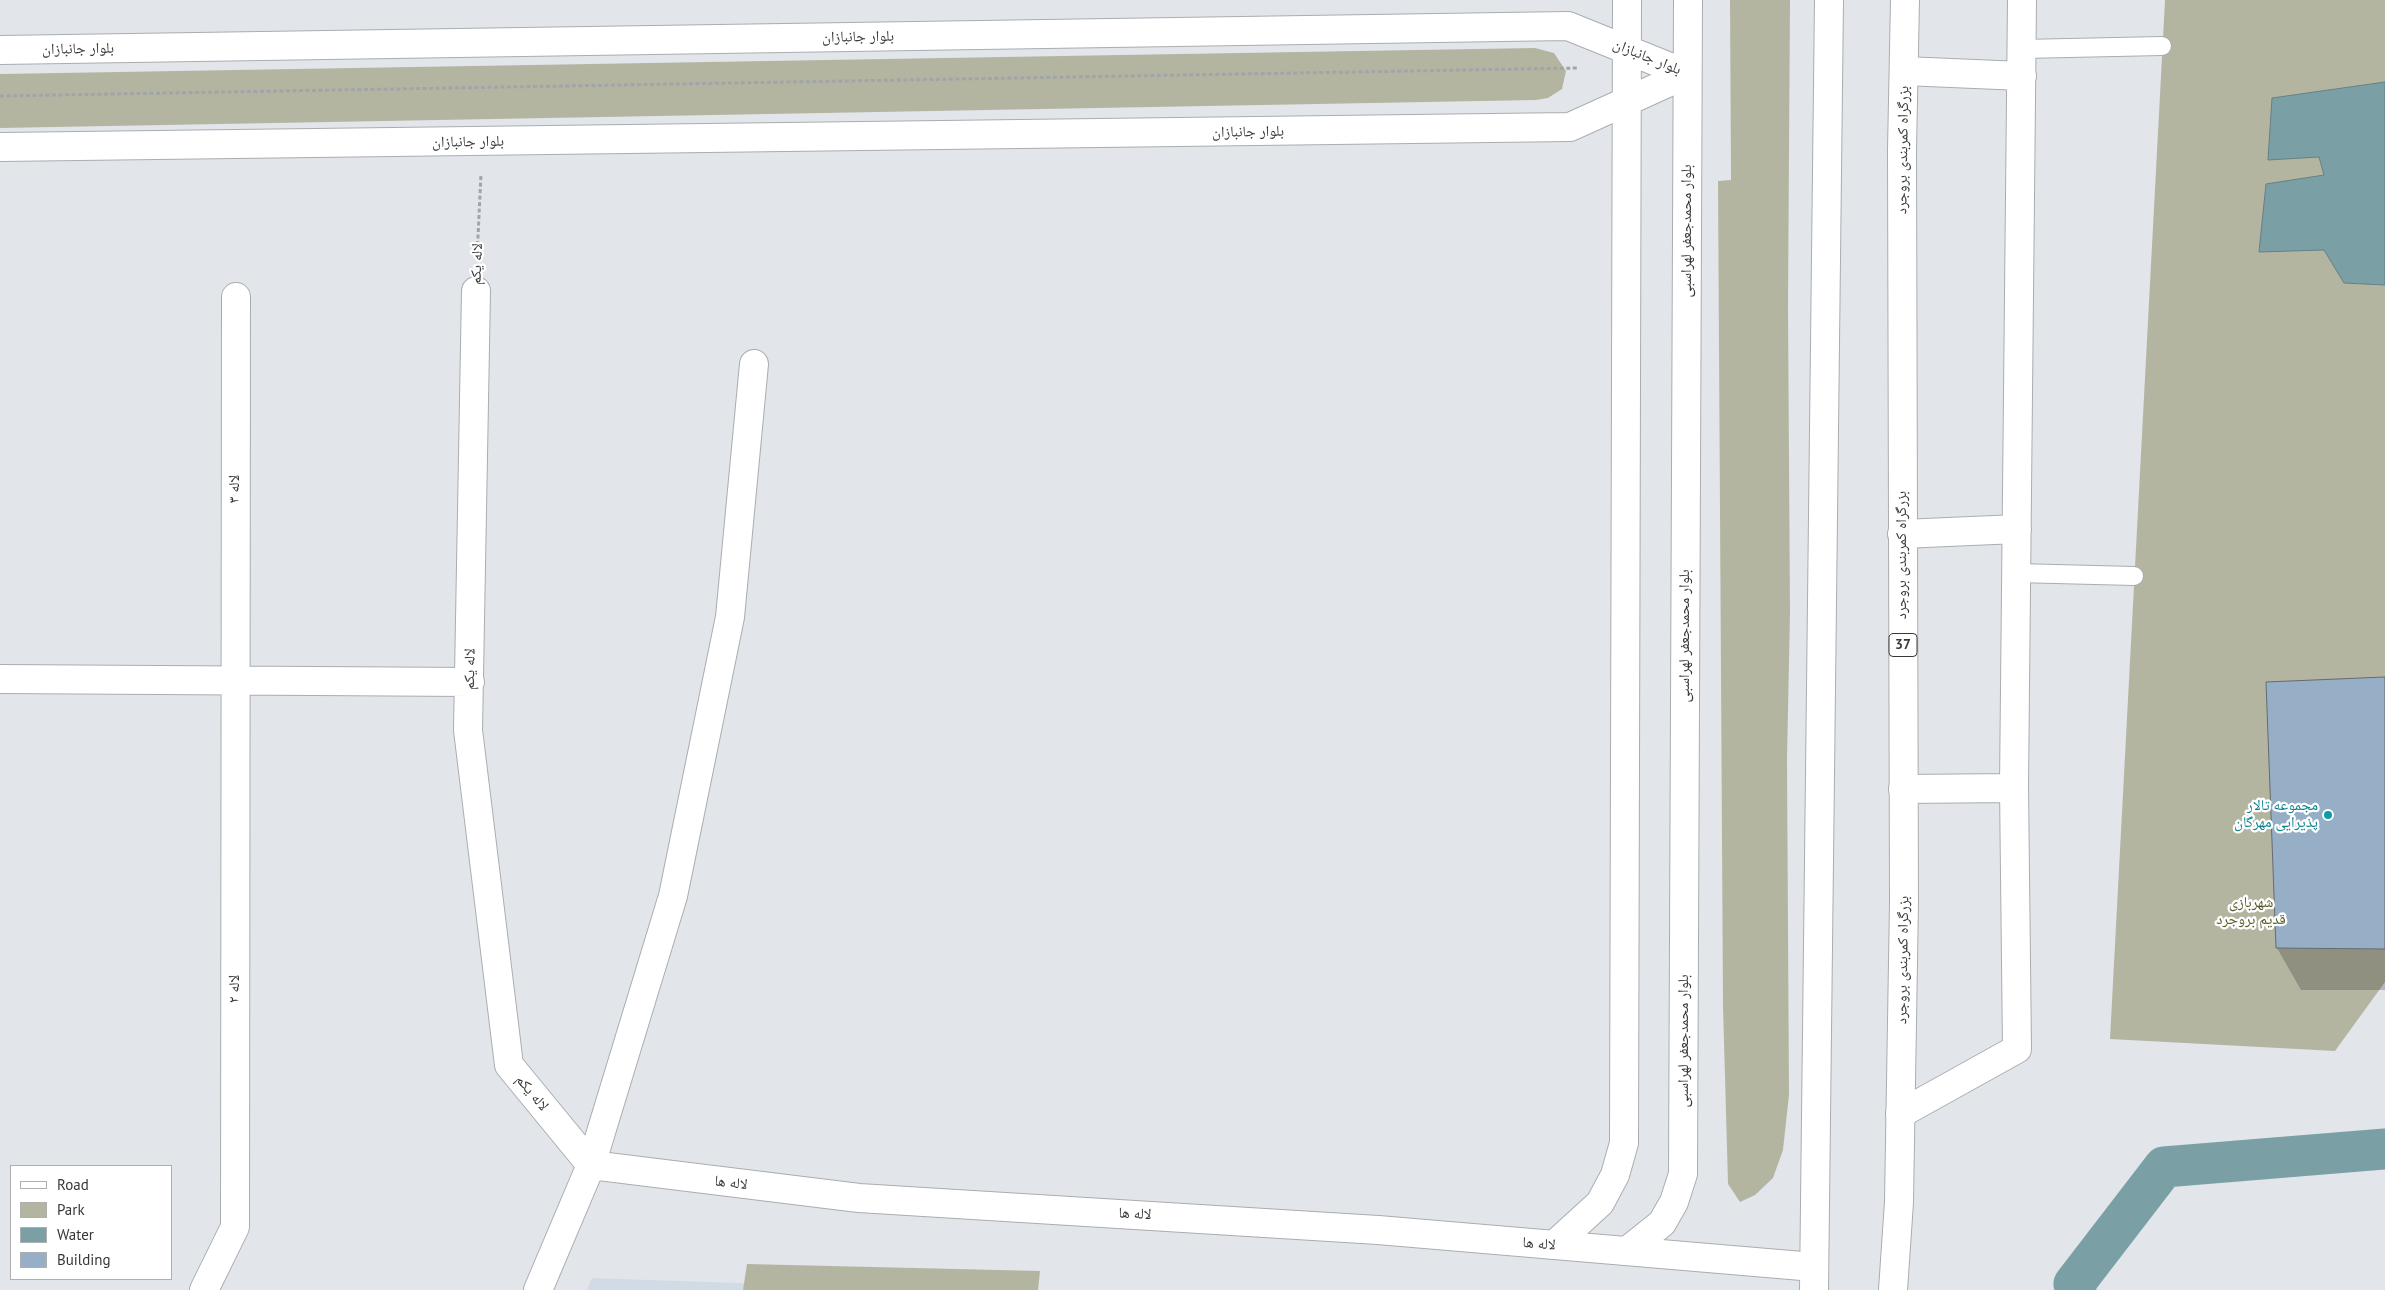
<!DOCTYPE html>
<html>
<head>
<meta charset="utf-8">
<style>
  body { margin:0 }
  #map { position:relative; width:2385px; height:1290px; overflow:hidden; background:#e2e6eb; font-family:"PT Sans",sans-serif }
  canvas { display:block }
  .legend { position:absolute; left:10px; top:1165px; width:162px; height:115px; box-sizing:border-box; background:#fff; border:1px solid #afafb0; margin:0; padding:6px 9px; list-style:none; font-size:15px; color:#363739 }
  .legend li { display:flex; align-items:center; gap:10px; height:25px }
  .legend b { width:25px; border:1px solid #afafb0 }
</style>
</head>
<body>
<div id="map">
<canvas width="2385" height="1290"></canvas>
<ul class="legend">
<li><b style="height:6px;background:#fff"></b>Road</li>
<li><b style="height:14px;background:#b4b5a1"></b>Park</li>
<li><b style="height:14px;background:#7aa0a5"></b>Water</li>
<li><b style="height:14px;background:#97afc6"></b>Building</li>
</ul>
</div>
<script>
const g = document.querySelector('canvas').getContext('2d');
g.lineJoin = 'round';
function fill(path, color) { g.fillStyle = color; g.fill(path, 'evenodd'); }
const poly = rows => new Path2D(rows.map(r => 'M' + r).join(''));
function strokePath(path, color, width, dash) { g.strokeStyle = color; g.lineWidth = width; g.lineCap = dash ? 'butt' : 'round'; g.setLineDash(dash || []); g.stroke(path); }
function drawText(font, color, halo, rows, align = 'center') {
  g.font = font + ' "PT Sans","Noto Naskh Arabic",sans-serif'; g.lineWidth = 4.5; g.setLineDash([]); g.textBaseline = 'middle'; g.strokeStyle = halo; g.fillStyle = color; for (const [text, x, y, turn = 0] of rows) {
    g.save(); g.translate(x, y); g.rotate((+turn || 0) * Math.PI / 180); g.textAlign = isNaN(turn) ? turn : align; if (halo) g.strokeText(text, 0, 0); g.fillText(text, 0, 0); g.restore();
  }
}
fill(poly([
  [592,1278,940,1290,587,1290]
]), '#d1dbe5');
fill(poly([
  [1730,0,1790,0,1788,306,1790,613,1787,759,1789,1095,1783,1150,1773,1178,1755,1195,1740,1202,1728,1184,1723,1006,1718,181,1731,180],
  [2165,0,2385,0,2385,982,2335,1051,2110,1039],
  [1535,48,1554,53,1566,71,1562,89,1548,98,1536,100,0,128,0,74],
  [747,1264,1040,1271,1038,1290,743,1290]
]), '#b4b5a1');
const water = poly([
  [2385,82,2385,285,2344,283,2324,250,2259,252,2266,184,2324,175,2319,157,2268,160,2272,98,2385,82]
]);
fill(water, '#7aa0a5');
strokePath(water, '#668085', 1);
fill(poly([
  [2385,678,2385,990,2301,990,2277,948]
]), '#0003');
strokePath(poly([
  [2076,1290,2074,1284,2164,1167,2385,1149]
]), '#7aa0a5', 41);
const building = poly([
  [2385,677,2385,949,2276,948,2266,682,2385,677]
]);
fill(building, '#97afc6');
strokePath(building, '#676a6e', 1);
const service = poly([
  [2022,49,2162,46],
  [2016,573,2134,576]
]);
const minor = poly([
  [1904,71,2022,76],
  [476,291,468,730,509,1065,591,1165],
  [1902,534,2017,529],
  [0,679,470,682],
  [1903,789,2014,788],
  [1900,1114,2017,1049,2014,786,2022,0],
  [591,1165,673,896,730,617,754,364],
  [204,1290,235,1227,236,297]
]);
const tertiary = poly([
  [538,1290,591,1165,859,1198,1378,1230,1814,1267]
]);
const secondary = poly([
  [0,50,1568,26,1687,74],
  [0,147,1570,127,1687,74],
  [1554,1245,1600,1203,1615,1175,1624,1143,1627,0],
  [1627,1251,1662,1223,1674,1202,1683,1174,1688,0]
]);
const trunk = poly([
  [1814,1290,1829,0],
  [1893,1290,1899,1202,1904,902,1902,150,1905,0]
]);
strokePath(service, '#a9adb1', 20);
strokePath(minor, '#a9adb1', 30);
strokePath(tertiary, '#a9adb1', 30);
strokePath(secondary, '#a9adb1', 30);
strokePath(trunk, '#a9adb1', 30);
strokePath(poly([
  [0,96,1578,68],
  [477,258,481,174]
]), '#a1a4a8', 3, [4, 2.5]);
strokePath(service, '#fff', 18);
strokePath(minor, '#fff', 28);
strokePath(tertiary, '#fff', 28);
strokePath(secondary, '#fff', 28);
strokePath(trunk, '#fff', 28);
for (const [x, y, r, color] of [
  [2328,815,5,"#0f9aa8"]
]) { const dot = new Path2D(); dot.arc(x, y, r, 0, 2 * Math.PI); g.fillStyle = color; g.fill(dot); strokePath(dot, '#fff', 2); }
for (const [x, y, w] of [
  [1903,645,28]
]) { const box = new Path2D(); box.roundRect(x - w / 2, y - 11.5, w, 23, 4); g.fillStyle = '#fff'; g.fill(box); strokePath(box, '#363739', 1); }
drawText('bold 14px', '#363739', null, [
  ["37",1903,645]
]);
drawText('15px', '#363739', '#fff', [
  ["بلوار جانبازان",858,37,-1],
  ["بلوار جانبازان",78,49,-1],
  ["بلوار جانبازان",1647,57,22],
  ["بلوار جانبازان",1248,132,-1],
  ["بلوار جانبازان",468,142,-1],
  ["بزرگراه کمربندی بروجرد",1903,150,-89],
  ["بلوار محمدجعفر لهراسبی",1687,231,-90],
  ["لاله یکم",477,264,-88],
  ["لاله ۳",235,489,-90],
  ["بزرگراه کمربندی بروجرد",1902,555,-90],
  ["بلوار محمدجعفر لهراسبی",1685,636,-90],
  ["لاله یکم",470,669,-89],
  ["بزرگراه کمربندی بروجرد",1903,960,-89],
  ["لاله ۲",235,989,-90],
  ["بلوار محمدجعفر لهراسبی",1684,1041,-90],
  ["لاله یکم",532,1093,50],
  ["لاله ها",731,1183,7],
  ["لاله ها",1135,1214,3],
  ["لاله ها",1539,1244,5]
]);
drawText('15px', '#0d838f', '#fff', [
  ["مجموعه تالار",2318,806],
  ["پذیرایی مهرگان",2318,823]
], 'right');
drawText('15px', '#585926', '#fff', [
  ["شهربازی",2251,903],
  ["قدیم بروجرد",2251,920]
]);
</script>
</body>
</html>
